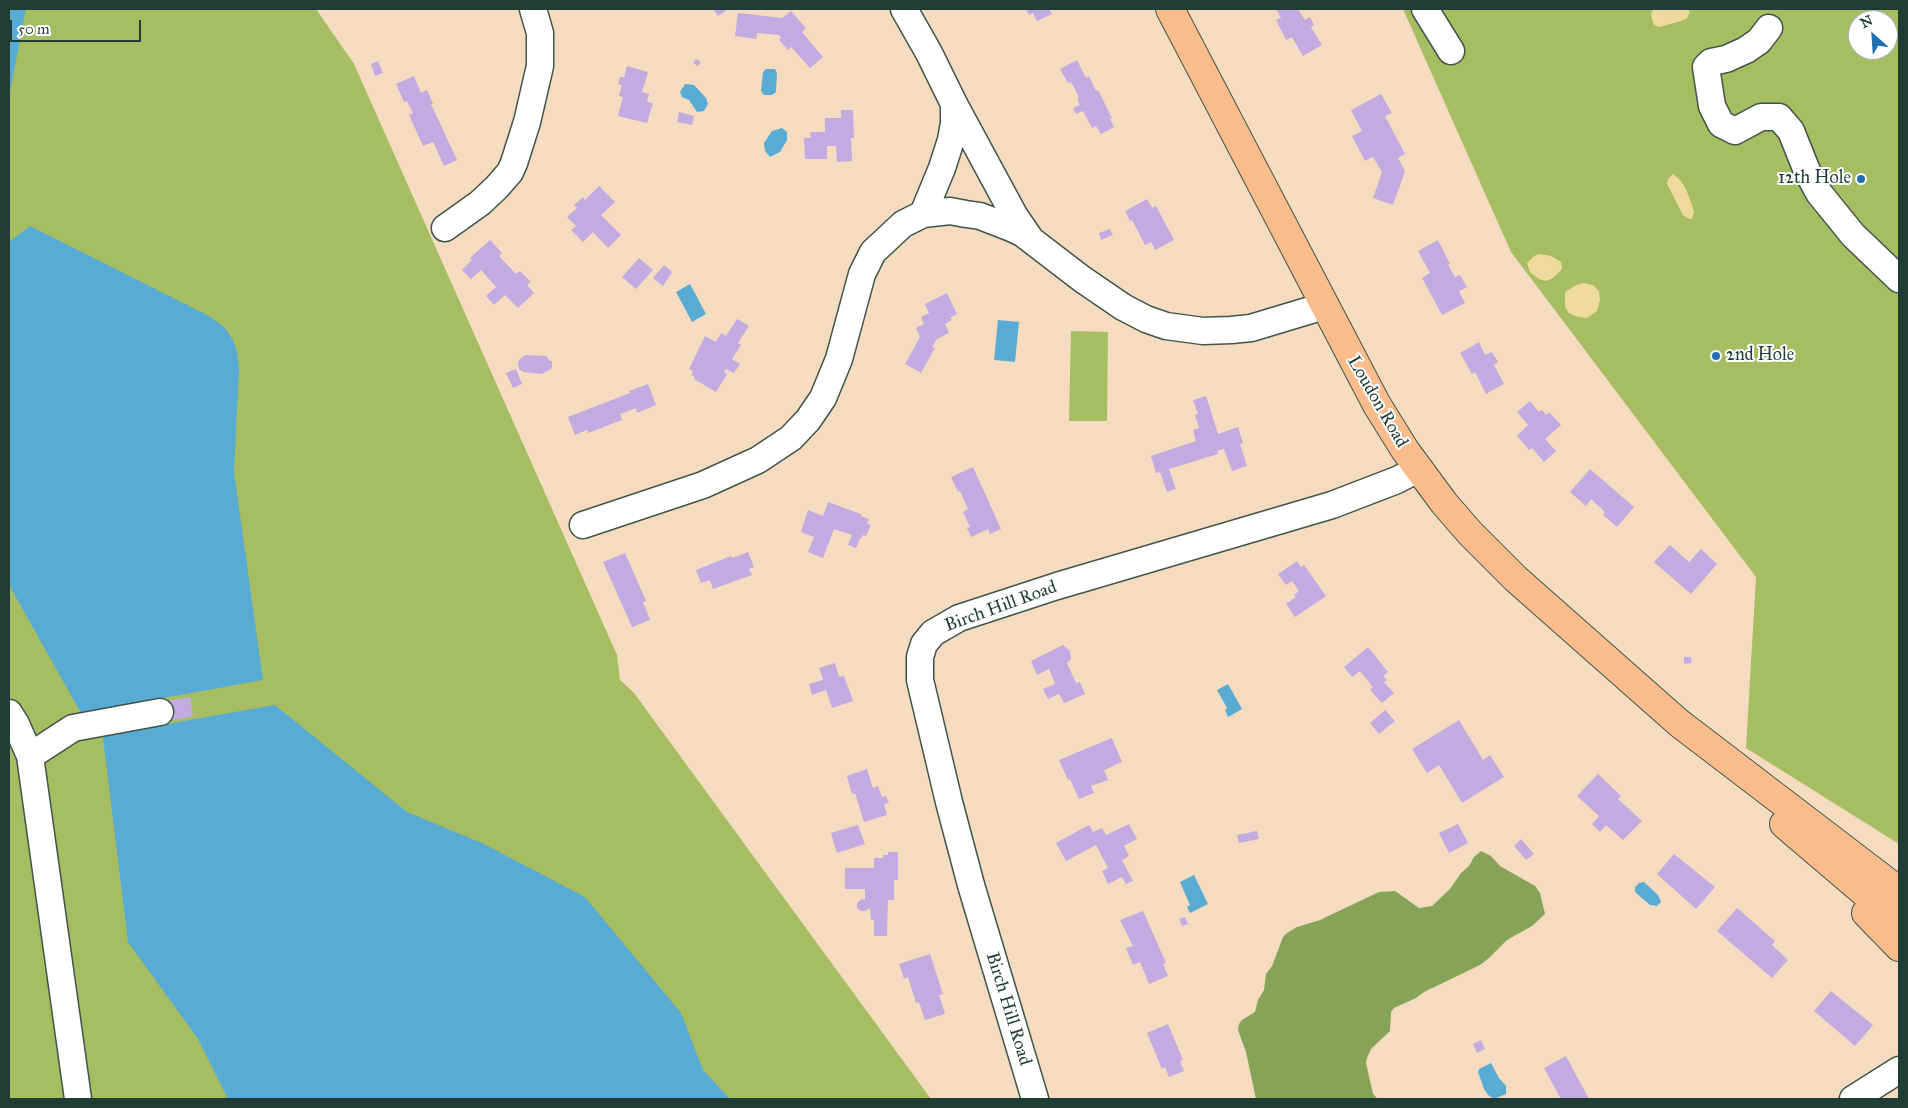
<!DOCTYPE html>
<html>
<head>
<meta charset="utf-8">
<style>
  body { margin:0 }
  #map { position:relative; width:1908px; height:1108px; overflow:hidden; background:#f5dcc0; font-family:"IM FELL Great Primer",serif }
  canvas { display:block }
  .frame { position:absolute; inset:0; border:10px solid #1f3d34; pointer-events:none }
  .north { position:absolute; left:1848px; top:10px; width:50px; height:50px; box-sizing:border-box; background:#fff; border:1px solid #a5b1ae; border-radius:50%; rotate:334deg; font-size:14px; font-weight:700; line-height:20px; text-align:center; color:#1f3d34 }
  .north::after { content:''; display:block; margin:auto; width:18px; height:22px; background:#1f6fb2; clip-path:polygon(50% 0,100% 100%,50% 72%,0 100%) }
  .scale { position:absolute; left:10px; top:20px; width:131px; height:22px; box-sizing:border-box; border:2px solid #1f3d34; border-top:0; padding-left:6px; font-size:15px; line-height:18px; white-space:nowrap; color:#1f3d34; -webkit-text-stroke:4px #fff; paint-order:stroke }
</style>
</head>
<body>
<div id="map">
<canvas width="1908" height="1108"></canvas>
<div class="frame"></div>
<div class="north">N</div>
<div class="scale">50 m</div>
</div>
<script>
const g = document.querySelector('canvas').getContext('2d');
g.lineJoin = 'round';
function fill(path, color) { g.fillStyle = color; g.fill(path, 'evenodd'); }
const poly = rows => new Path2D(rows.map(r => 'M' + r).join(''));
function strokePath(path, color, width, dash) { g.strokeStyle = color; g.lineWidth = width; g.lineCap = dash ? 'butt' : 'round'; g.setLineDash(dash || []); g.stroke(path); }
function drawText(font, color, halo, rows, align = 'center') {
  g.font = font + ' "IM FELL Great Primer",serif'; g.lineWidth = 4; g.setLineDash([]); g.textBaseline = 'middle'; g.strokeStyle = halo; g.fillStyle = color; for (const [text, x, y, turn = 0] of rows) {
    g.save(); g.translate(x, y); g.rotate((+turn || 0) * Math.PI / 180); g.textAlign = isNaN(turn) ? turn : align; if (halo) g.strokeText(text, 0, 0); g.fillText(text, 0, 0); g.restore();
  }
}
fill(poly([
  [9,9,316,9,354,64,617,655,620,680,634,693,931,1099,9,1099],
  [1403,9,1899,9,1899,844,1746,748,1756,577,1511,252],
  [1858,20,1888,20,1888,50,1858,50],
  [1071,331,1108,332,1107,421,1069,421]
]), '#a7bd61');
fill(poly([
  [1481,851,1491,856,1500,866,1535,886,1540,893,1545,914,1532,926,1507,940,1489,958,1480,965,1424,992,1416,998,1394,1008,1391,1012,1390,1031,1371,1049,1367,1058,1366,1063,1373,1094,1378,1099,1256,1099,1246,1052,1238,1030,1239,1024,1242,1020,1255,1012,1258,1000,1264,990,1266,974,1272,966,1283,937,1287,933,1297,927,1320,920,1379,892,1395,891,1419,908,1432,906,1450,889,1461,873,1469,866,1474,857]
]), '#85a457');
fill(poly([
  [1655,9,1687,9,1690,12,1687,18,1681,21,1659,27,1654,25,1651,15,1652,11],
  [1673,174,1681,181,1686,189,1694,211,1692,219,1689,219,1683,215,1667,184,1668,179],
  [1539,254,1551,256,1561,262,1562,269,1553,278,1546,281,1539,279,1530,272,1527,263,1534,256],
  [1584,283,1593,285,1599,291,1600,300,1597,311,1587,318,1578,317,1569,313,1565,307,1565,292,1576,285]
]), '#eeda9e');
fill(poly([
  [9,9,26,9,9,97],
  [766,69,775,69,777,73,776,92,772,95,764,95,761,91,763,72],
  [685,84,694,85,706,98,708,104,704,111,697,112,689,100,682,97,680,92],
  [782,128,787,132,787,140,780,152,770,157,765,151,764,143,772,131],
  [30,226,209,316,224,327,233,340,237,352,239,369,234,472,263,680,81,713,9,585,9,242],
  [690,284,706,314,692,322,676,292],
  [998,320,1019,322,1015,362,994,360],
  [1228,684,1242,709,1228,717,1225,710,1227,708,1217,690],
  [275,705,407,812,482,843,585,897,681,1013,703,1070,730,1099,228,1099,198,1039,128,942,103,738,105,735],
  [1194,875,1208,904,1190,913,1187,907,1190,905,1180,882],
  [1644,882,1658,895,1661,902,1657,906,1650,905,1635,892,1635,887,1639,883],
  [1491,1063,1499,1078,1506,1086,1506,1094,1494,1099,1488,1095,1484,1089,1478,1072,1479,1069]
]), '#58abd3');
fill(poly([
  [713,9,728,9,718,16],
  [1026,9,1049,9,1052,14,1037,21,1033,13,1029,15],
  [1276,9,1296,9,1297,11,1298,9,1305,20,1310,17,1314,25,1311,27,1322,45,1303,56,1292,37,1286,40,1276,20,1281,18],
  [791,11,806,28,802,32,823,57,810,68,791,47,788,50,779,40,781,38,779,35,757,33,756,39,735,36,738,13,782,18],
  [696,59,701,62,698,66,693,63],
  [1077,60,1086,78,1089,76,1096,91,1098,90,1112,118,1110,119,1114,127,1101,134,1096,126,1092,128,1083,111,1076,114,1073,108,1080,105,1077,98,1079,97,1071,82,1068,83,1060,69],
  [378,61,383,73,375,76,371,64],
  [627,66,648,72,642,92,649,94,647,102,653,103,647,123,618,116,623,97,619,96,622,85,618,84,620,77,624,77],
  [414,76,421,93,427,90,433,104,431,104,457,160,444,166,433,142,423,146,409,115,413,113,407,101,404,102,396,84],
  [1381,94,1392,113,1385,116,1405,154,1398,158,1405,171,1393,205,1373,198,1382,172,1373,157,1365,161,1352,136,1362,131,1351,110],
  [841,110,853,110,854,138,851,138,852,161,837,162,836,146,827,146,827,159,805,159,804,138,811,138,810,132,825,132,825,118,841,118],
  [679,112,694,116,692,125,677,122],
  [599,186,615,202,601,215,621,235,608,248,593,232,583,242,571,230,576,226,567,217,577,208,574,205,583,197,585,200],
  [1147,199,1152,208,1156,206,1174,240,1155,250,1151,242,1145,245,1132,220,1130,221,1125,211],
  [1110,229,1113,235,1101,240,1099,233],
  [490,240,502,253,499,256,516,274,520,271,531,282,527,285,534,293,518,308,505,295,494,305,486,296,496,287,481,270,471,279,462,270,472,260,470,258],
  [1438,240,1450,264,1448,265,1455,277,1460,275,1467,287,1459,291,1465,303,1442,315,1422,278,1430,273,1418,251],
  [639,258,653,270,636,289,622,277],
  [664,265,672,272,663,286,653,278],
  [947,293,957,314,950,318,952,320,945,324,949,333,937,339,932,347,935,348,921,373,905,364,920,337,916,328,924,324,921,317,929,313,925,304],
  [737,319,749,326,738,343,741,345,732,359,740,364,734,373,726,369,724,372,727,374,716,392,694,379,695,377,691,375,693,371,689,369,705,336,716,342,721,333,726,336],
  [1479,342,1485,355,1492,352,1498,362,1494,365,1504,384,1486,394,1475,372,1472,374,1460,353],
  [525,355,546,356,550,361,552,361,552,368,542,374,523,372,519,369,518,362,521,358],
  [516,369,522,384,513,388,506,373],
  [648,384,656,405,637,413,636,408,620,414,622,420,588,433,587,430,575,435,568,417,630,393,629,391],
  [1206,396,1218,434,1238,427,1243,443,1240,444,1247,466,1232,471,1224,449,1217,451,1218,454,1169,469,1176,489,1167,492,1160,472,1156,473,1151,456,1196,441,1193,430,1199,428,1195,415,1198,414,1193,400],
  [1530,401,1539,412,1542,410,1546,415,1549,412,1561,425,1545,439,1556,451,1544,462,1532,448,1529,450,1517,436,1528,425,1517,412],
  [973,467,1001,529,990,534,988,529,971,537,967,528,970,527,963,512,968,509,960,491,958,492,951,477],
  [1590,469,1634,507,1617,527,1603,515,1605,512,1591,499,1586,506,1570,492],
  [828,502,861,514,861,516,869,519,867,524,871,525,866,536,863,535,861,539,860,538,856,548,848,545,852,535,834,529,823,558,808,552,814,537,801,532,808,510,823,516],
  [1670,545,1689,562,1701,549,1717,564,1691,594,1654,562],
  [748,552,754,567,749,569,752,575,713,589,710,580,701,583,696,570,731,556,732,558],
  [625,553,646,601,643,602,650,620,632,627,603,562],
  [1297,561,1301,567,1304,565,1326,596,1295,617,1286,604,1296,597,1294,595,1299,591,1292,581,1286,585,1278,574],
  [1063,645,1070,651,1071,659,1067,663,1076,683,1080,682,1085,694,1064,703,1059,694,1048,699,1043,689,1055,684,1049,669,1037,675,1031,661],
  [1368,647,1388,672,1383,676,1387,680,1384,682,1394,693,1382,703,1370,690,1373,687,1360,671,1352,677,1344,667],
  [1684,657,1691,657,1692,663,1684,664],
  [835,663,839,677,844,676,853,701,832,708,826,690,812,695,809,684,823,680,819,668],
  [190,697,193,716,165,722,162,702],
  [1385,710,1395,721,1379,734,1370,723],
  [1459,720,1483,760,1490,755,1504,777,1462,803,1439,765,1427,773,1412,749],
  [1112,738,1122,762,1104,770,1108,780,1091,786,1094,793,1079,799,1070,779,1068,780,1059,760],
  [867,769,873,788,878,786,882,797,886,796,889,803,884,804,887,815,864,822,855,793,852,794,847,776],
  [1598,774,1621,796,1618,799,1642,821,1623,840,1606,825,1600,832,1592,824,1599,816,1577,796],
  [1129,824,1137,839,1124,846,1129,856,1122,860,1133,881,1126,884,1122,877,1108,884,1102,871,1108,868,1096,845,1066,861,1056,843,1089,825,1093,832,1102,828,1106,835],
  [1458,824,1468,843,1449,853,1439,833],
  [858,825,865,844,837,853,831,833],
  [1257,831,1259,839,1239,843,1237,835],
  [1521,839,1534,854,1526,860,1514,846],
  [888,852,898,852,898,880,894,880,894,900,888,900,887,936,874,936,874,920,871,920,870,908,865,911,861,911,857,908,857,903,860,900,865,899,865,889,845,889,845,868,874,868,874,858,883,858,883,855,888,855],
  [1674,854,1715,887,1696,909,1657,874],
  [1737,908,1775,941,1772,945,1788,960,1772,978,1717,931],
  [1143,911,1166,963,1163,964,1168,976,1149,984,1140,962,1133,965,1126,948,1133,946,1120,920],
  [1185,917,1188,924,1182,926,1179,919],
  [930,954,943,994,939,995,945,1014,925,1020,919,1002,916,1003,908,977,904,979,899,964],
  [1831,991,1873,1025,1855,1046,1814,1011],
  [1168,1024,1183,1060,1180,1061,1184,1071,1169,1077,1165,1067,1162,1069,1147,1033],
  [1481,1040,1485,1049,1477,1053,1473,1044],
  [1566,1056,1589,1099,1561,1099,1544,1068]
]), '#c1abe0');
const minor = poly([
  [904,9,929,53,954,104,954,123,951,140,942,168,923,214],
  [1425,9,1451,51],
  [1769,28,1759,41,1746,50,1726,59,1711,62,1706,67,1712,106,1721,124,1735,131,1761,117,1779,117,1791,131,1807,171,1819,193,1853,235,1899,279],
  [954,104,1014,215,1029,237],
  [445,228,480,203,497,187,510,172,514,163,527,122,540,66,540,33,533,9],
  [583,525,703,485,758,460,791,438,808,420,823,398,839,359,862,274,873,252,903,224,923,214,950,211,966,214,980,216,1011,228,1022,233,1082,279,1123,307,1146,319,1166,326,1203,331,1231,330,1251,328,1324,306],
  [9,713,16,724,30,756,78,1099],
  [30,756,73,728,160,712],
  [1035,1099,971,885,949,802,920,680,920,657,924,644,933,633,959,618,1057,586,1332,505,1397,480,1418,469],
  [1853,1099,1899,1070]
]);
const major = poly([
  [1170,9,1377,405,1405,450,1444,503,1470,533,1516,579,1679,723,1899,891],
  [1784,824,1899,922],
  [1866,913,1899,947]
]);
strokePath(minor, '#3f5549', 29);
strokePath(major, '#3f5549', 30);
strokePath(minor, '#fff', 26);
strokePath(major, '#fabc8b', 28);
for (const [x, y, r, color] of [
  [1861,179,5,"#1f6fb2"],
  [1716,356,5,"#1f6fb2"]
]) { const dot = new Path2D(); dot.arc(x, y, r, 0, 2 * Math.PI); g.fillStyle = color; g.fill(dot); strokePath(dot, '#fff', 2); }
drawText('18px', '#1f3d34', '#fff', [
  ["12th Hole",1851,179],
  ["2nd Hole",1726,356,"left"]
], 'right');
drawText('18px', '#1f3d34', '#fff', [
  ["Loudon Road",1377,402,60],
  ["Birch Hill Road",1001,607,-20],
  ["Birch Hill Road",1008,1009,73]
]);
</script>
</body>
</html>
